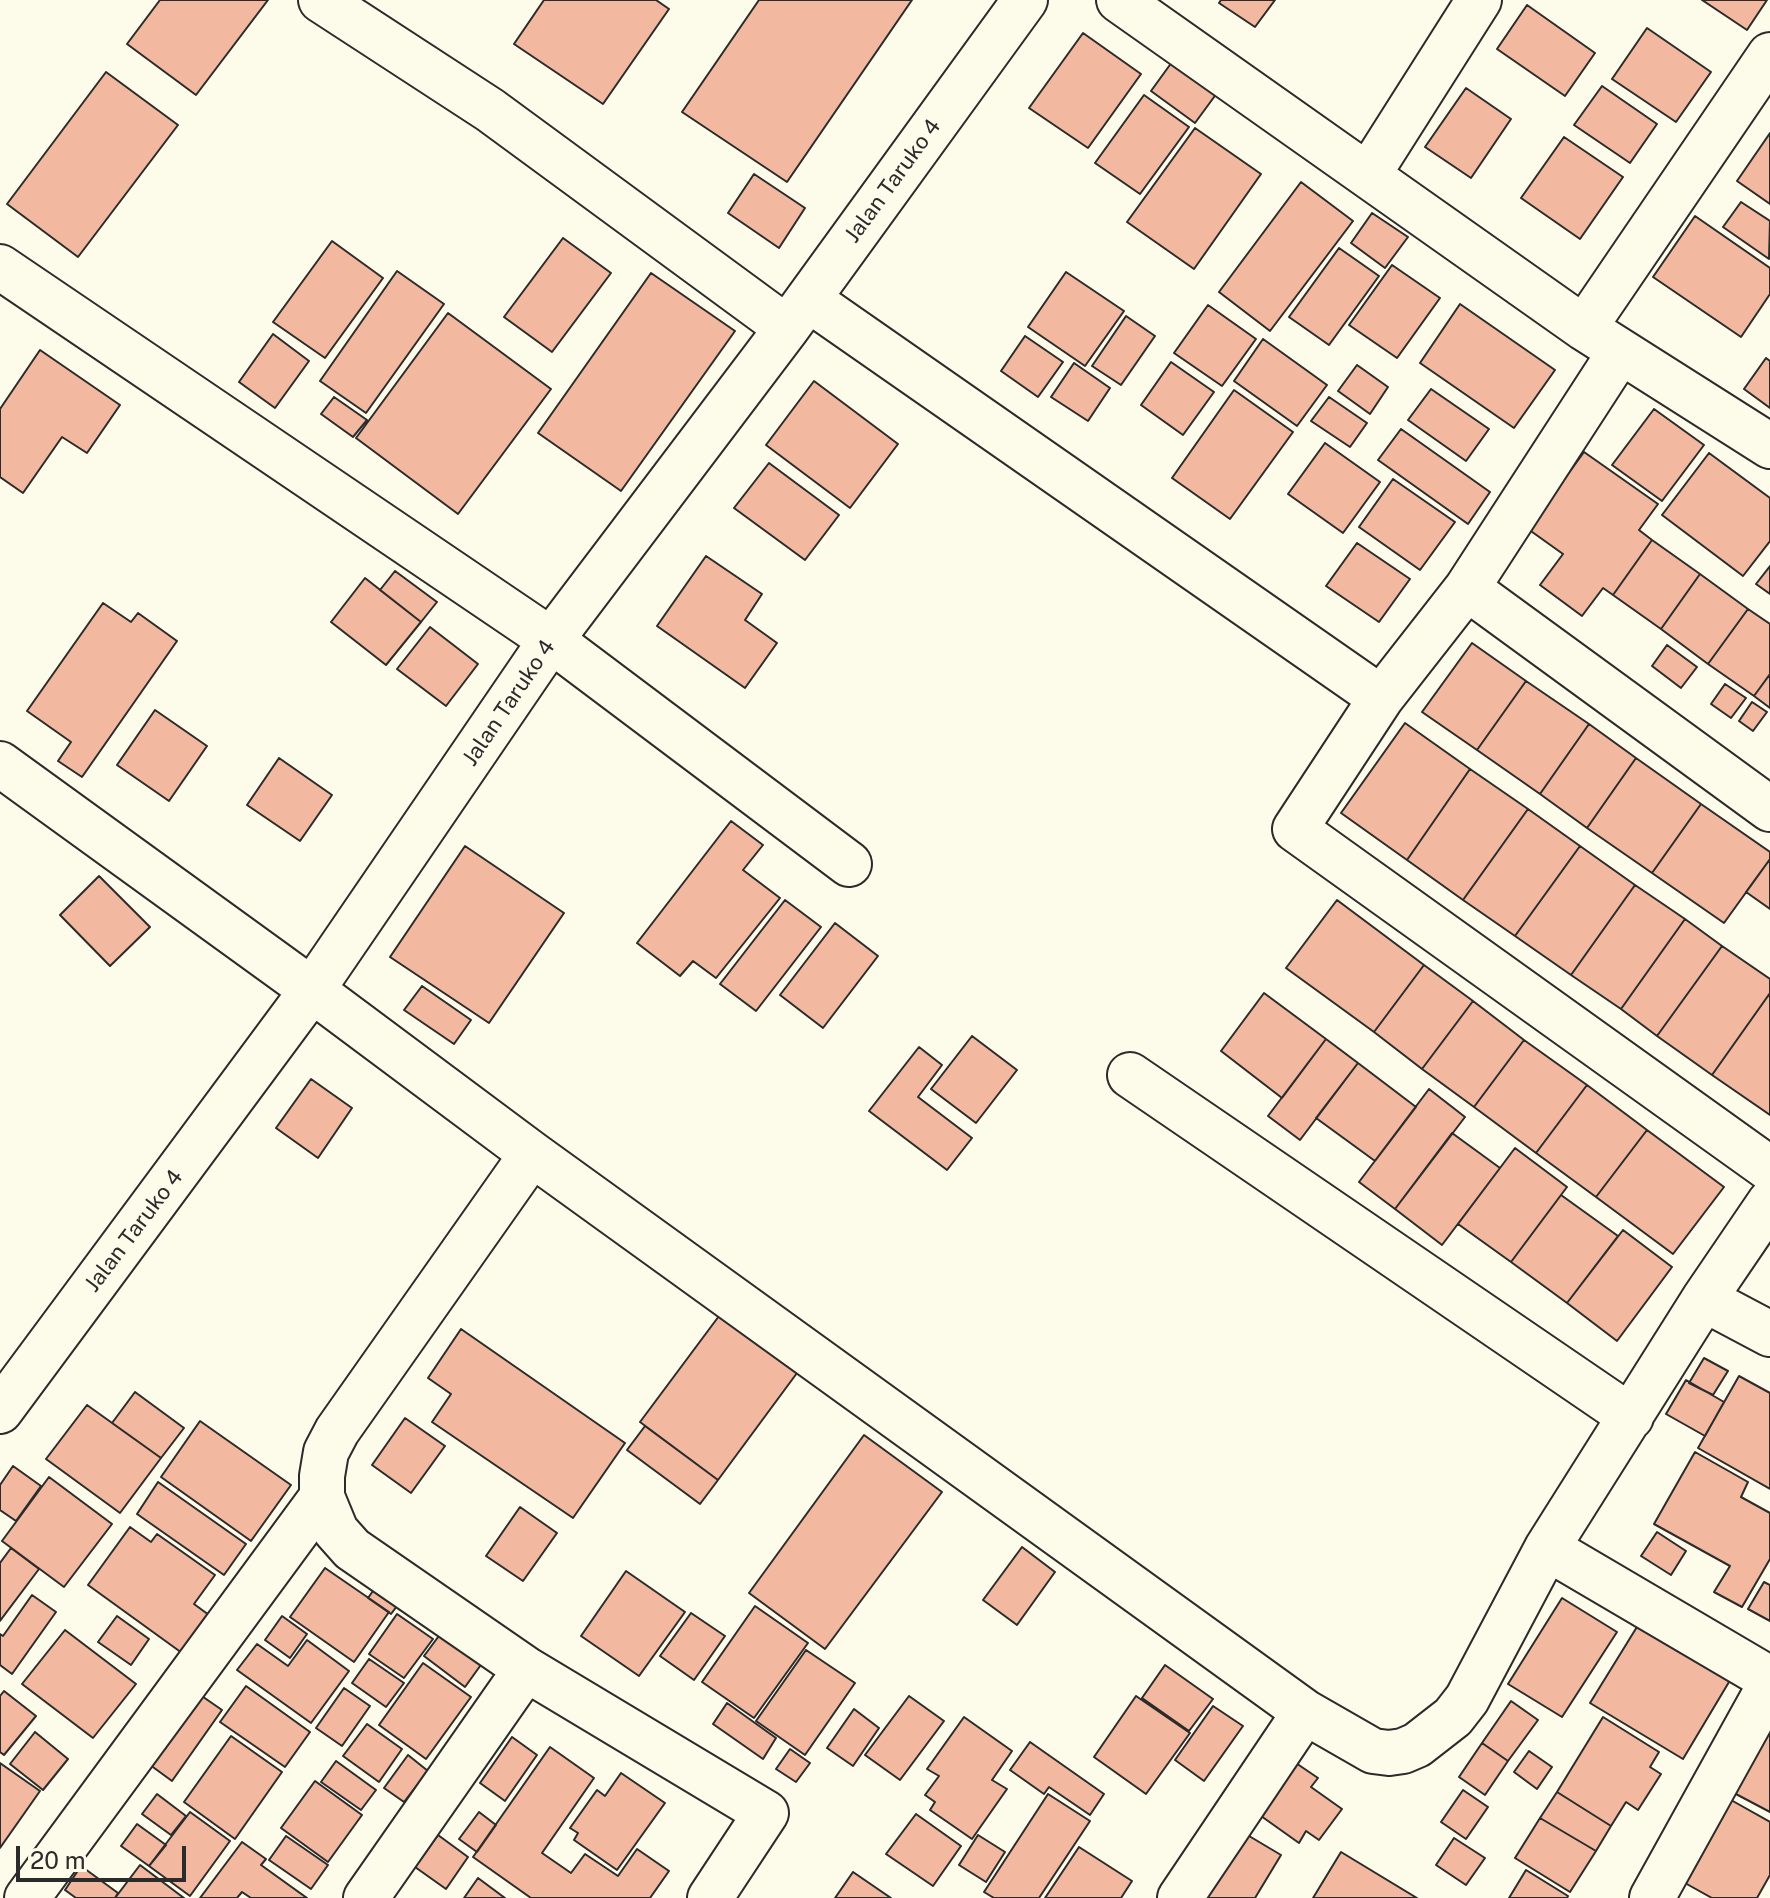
<!DOCTYPE html>
<html>
<head>
<meta charset="utf-8">
<style>
  body { margin:0 }
  #map { position:relative; width:1770px; height:1898px; overflow:hidden; background:#fdfbea; font-family:"Public Sans",sans-serif }
  canvas { display:block }
  .scale { position:absolute; left:16px; top:1846px; width:170px; height:36px; box-sizing:border-box; border:4px solid #2b2b2b; border-top:0; padding-left:10px; font-size:24px; line-height:28px; white-space:nowrap; color:#2b2b2b; -webkit-text-stroke:6px #fdfbea; paint-order:stroke }
</style>
</head>
<body>
<div id="map">
<canvas width="1770" height="1898"></canvas>
<div class="scale">20 m</div>
</div>
<script>
const g = document.querySelector('canvas').getContext('2d');
g.lineJoin = 'round';
function fill(path, color) { g.fillStyle = color; g.fill(path, 'evenodd'); }
const poly = rows => new Path2D(rows.map(r => 'M' + r).join(''));
function strokePath(path, color, width, dash) { g.strokeStyle = color; g.lineWidth = width; g.lineCap = dash ? 'butt' : 'round'; g.setLineDash(dash || []); g.stroke(path); }
function drawText(font, color, halo, rows, align = 'center') {
  g.font = font + ' "Public Sans",sans-serif'; g.lineWidth = 6; g.setLineDash([]); g.textBaseline = 'middle'; g.strokeStyle = halo; g.fillStyle = color; for (const [text, x, y, turn = 0] of rows) {
    g.save(); g.translate(x, y); g.rotate((+turn || 0) * Math.PI / 180); g.textAlign = isNaN(turn) ? turn : align; if (halo) g.strokeText(text, 0, 0); g.fillText(text, 0, 0); g.restore();
  }
}
const building = poly([
  [160,0,268,0,196,95,127,44,160,0],
  [544,0,656,0,669,9,603,104,514,44,544,0],
  [759,0,912,0,787,182,682,112,759,0],
  [1221,0,1275,0,1255,27,1219,3,1221,0],
  [1702,0,1767,0,1747,30,1702,0],
  [1527,5,1595,53,1565,96,1497,49,1527,5],
  [1647,28,1711,72,1676,122,1612,79,1647,28],
  [1083,33,1141,74,1088,148,1029,108,1083,33],
  [1172,62,1217,93,1195,123,1151,91,1172,62],
  [106,72,178,125,78,257,7,204,106,72],
  [1602,86,1657,124,1630,163,1574,125,1602,86],
  [1466,88,1511,119,1471,178,1425,147,1466,88],
  [1144,95,1189,127,1140,194,1095,163,1144,95],
  [1195,128,1261,174,1194,269,1127,222,1195,128],
  [1770,133,1770,204,1737,181,1770,133],
  [1564,137,1623,177,1580,239,1521,198,1564,137],
  [754,174,805,208,779,248,728,213,754,174],
  [1301,182,1353,221,1270,331,1219,292,1301,182],
  [1741,202,1770,221,1769,259,1723,227,1741,202],
  [1372,213,1408,237,1385,268,1351,243,1372,213],
  [1695,216,1770,268,1770,294,1741,337,1653,277,1695,216],
  [563,238,611,273,552,352,504,317,563,238],
  [332,241,383,278,325,358,273,322,332,241],
  [1339,248,1379,276,1329,345,1289,317,1339,248],
  [1392,265,1440,298,1397,358,1349,325,1392,265],
  [397,271,444,304,366,413,320,381,397,271],
  [1066,272,1124,311,1085,366,1028,327,1066,272],
  [651,273,735,331,621,491,538,433,651,273],
  [1460,304,1555,370,1514,428,1420,363,1460,304],
  [1208,305,1256,339,1222,386,1174,353,1208,305],
  [448,313,551,389,458,514,356,438,448,313],
  [1126,316,1155,336,1121,385,1092,366,1126,316],
  [273,334,309,361,275,408,239,382,273,334],
  [1025,336,1063,362,1038,397,1001,371,1025,336],
  [1263,339,1327,385,1297,426,1234,381,1263,339],
  [40,350,120,405,87,453,62,437,23,493,0,477,0,409,40,350],
  [1766,358,1770,361,1770,408,1744,389,1766,358],
  [1171,362,1214,392,1183,435,1141,405,1171,362],
  [1074,363,1110,388,1088,421,1051,397,1074,363],
  [1357,365,1388,387,1370,414,1338,391,1357,365],
  [814,381,898,444,850,508,766,445,814,381],
  [1431,389,1489,429,1466,461,1408,420,1431,389],
  [1234,390,1293,432,1230,519,1172,478,1234,390],
  [334,397,367,420,353,437,321,414,334,397],
  [1329,397,1367,423,1350,447,1311,421,1329,397],
  [1654,409,1704,445,1662,501,1612,465,1654,409],
  [1401,429,1490,492,1468,524,1378,460,1401,429],
  [1325,443,1380,482,1343,533,1288,494,1325,443],
  [1584,452,1658,504,1639,530,1652,540,1613,595,1603,588,1582,616,1540,585,1563,554,1528,529,1584,452],
  [1709,453,1770,498,1770,541,1743,576,1662,515,1709,453],
  [769,463,839,515,805,560,734,508,769,463],
  [1393,479,1455,522,1420,570,1359,527,1393,479],
  [1652,540,1700,574,1661,629,1613,595,1652,540],
  [1357,543,1410,579,1379,622,1326,586,1357,543],
  [706,556,762,594,745,620,777,643,745,688,657,626,706,556],
  [1770,566,1770,594,1756,584,1770,566],
  [395,571,437,602,421,622,380,590,395,571],
  [1700,574,1748,609,1708,664,1661,629,1700,574],
  [365,578,421,622,386,665,331,622,365,578],
  [103,603,131,622,138,613,177,641,82,777,58,761,71,742,27,711,103,603],
  [1748,609,1770,624,1770,674,1754,696,1708,664,1748,609],
  [430,627,478,664,446,706,397,669,430,627],
  [1472,643,1526,681,1477,750,1422,712,1472,643],
  [1667,645,1697,667,1681,688,1652,666,1667,645],
  [1770,674,1770,708,1754,696,1770,674],
  [1526,681,1589,724,1540,794,1477,750,1526,681],
  [1725,684,1746,698,1731,718,1711,704,1725,684],
  [1752,702,1767,712,1753,731,1739,721,1752,702],
  [155,710,207,746,169,801,117,765,155,710],
  [1405,723,1470,769,1407,860,1341,813,1405,723],
  [1589,724,1636,758,1587,828,1540,794,1589,724],
  [279,758,332,795,300,841,247,805,279,758],
  [1636,758,1701,804,1652,873,1587,828,1636,758],
  [1470,769,1528,809,1463,900,1407,860,1470,769],
  [1701,804,1770,852,1770,859,1724,923,1652,873,1701,804],
  [1528,809,1580,846,1515,936,1463,900,1528,809],
  [731,821,763,845,743,870,780,898,716,978,693,961,680,976,637,943,731,821],
  [465,846,564,913,489,1023,390,957,465,846],
  [1580,846,1635,885,1571,975,1515,936,1580,846],
  [1770,859,1770,909,1746,892,1770,859],
  [99,876,150,927,110,966,60,915,99,876],
  [1635,885,1685,919,1621,1009,1571,975,1635,885],
  [785,900,821,927,756,1011,720,984,785,900],
  [1337,900,1424,965,1374,1032,1286,968,1337,900],
  [1685,919,1722,946,1657,1036,1621,1009,1685,919],
  [835,923,878,956,823,1028,780,995,835,923],
  [1722,946,1770,979,1770,993,1712,1075,1657,1036,1722,946],
  [1424,965,1473,1001,1422,1069,1374,1032,1424,965],
  [422,986,471,1020,454,1044,404,1010,422,986],
  [1264,993,1326,1039,1282,1098,1221,1051,1264,993],
  [1770,993,1770,1115,1712,1075,1770,993],
  [1473,1001,1524,1040,1474,1107,1422,1069,1473,1001],
  [972,1036,1017,1070,976,1123,931,1089,972,1036],
  [1326,1039,1358,1063,1300,1140,1268,1116,1326,1039],
  [1524,1040,1587,1085,1536,1153,1474,1107,1524,1040],
  [919,1047,942,1065,918,1097,972,1138,947,1170,869,1111,919,1047],
  [1358,1063,1416,1107,1375,1161,1316,1118,1358,1063],
  [311,1079,352,1108,318,1158,276,1128,311,1079],
  [1587,1085,1647,1130,1596,1197,1536,1153,1587,1085],
  [1429,1089,1465,1117,1395,1209,1359,1182,1429,1089],
  [1647,1130,1724,1187,1673,1254,1596,1197,1647,1130],
  [1452,1133,1500,1168,1442,1245,1395,1209,1452,1133],
  [1515,1148,1567,1187,1511,1262,1458,1224,1515,1148],
  [1561,1195,1618,1236,1567,1303,1511,1262,1561,1195],
  [1623,1230,1672,1267,1617,1341,1567,1303,1623,1230],
  [719,1316,797,1373,718,1480,640,1422,719,1316],
  [461,1329,625,1443,573,1518,432,1422,451,1394,428,1378,461,1329],
  [1704,1358,1728,1371,1713,1395,1689,1383,1704,1358],
  [1739,1376,1770,1393,1770,1489,1698,1448,1739,1376],
  [1686,1380,1724,1402,1705,1436,1666,1414,1686,1380],
  [135,1392,184,1428,161,1458,112,1423,135,1392],
  [87,1405,161,1458,120,1513,46,1459,87,1405],
  [405,1418,445,1446,411,1493,372,1465,405,1418],
  [200,1421,291,1485,251,1541,161,1477,200,1421],
  [645,1426,718,1480,700,1504,627,1450,645,1426],
  [864,1435,942,1492,825,1649,749,1593,864,1435],
  [1695,1452,1748,1482,1741,1497,1770,1513,1770,1559,1742,1607,1714,1592,1730,1566,1654,1524,1695,1452],
  [13,1466,41,1486,16,1521,0,1510,0,1485,13,1466],
  [49,1477,112,1524,64,1587,2,1541,49,1477],
  [158,1482,246,1544,224,1575,137,1514,158,1482],
  [520,1507,557,1533,523,1581,486,1556,520,1507],
  [130,1527,151,1542,157,1534,215,1575,194,1604,209,1615,182,1653,88,1585,130,1527],
  [1657,1532,1686,1551,1671,1575,1641,1556,1657,1532],
  [1022,1547,1055,1572,1017,1625,983,1600,1022,1547],
  [11,1548,39,1569,0,1621,0,1563,11,1548],
  [325,1568,389,1612,354,1662,290,1617,325,1568],
  [626,1571,685,1612,639,1676,581,1636,626,1571],
  [382,1578,406,1594,391,1614,368,1598,382,1578],
  [1764,1582,1770,1585,1770,1621,1748,1609,1764,1582],
  [32,1595,56,1612,12,1674,0,1665,0,1634,3,1636,32,1595],
  [1562,1598,1617,1632,1562,1717,1508,1684,1562,1598],
  [755,1606,808,1643,754,1718,702,1682,755,1606],
  [691,1613,725,1636,694,1680,660,1656,691,1613],
  [397,1614,433,1639,404,1678,369,1654,397,1614],
  [117,1616,149,1639,131,1665,98,1642,117,1616],
  [282,1616,307,1634,290,1658,265,1640,282,1616],
  [1640,1622,1732,1677,1683,1759,1590,1703,1640,1622],
  [447,1625,488,1655,465,1687,424,1656,447,1625],
  [65,1630,136,1684,93,1738,22,1684,65,1630],
  [307,1640,349,1671,311,1723,237,1670,257,1644,288,1666,307,1640],
  [806,1650,855,1683,805,1755,756,1721,806,1650],
  [369,1659,404,1683,386,1707,352,1683,369,1659],
  [423,1663,471,1697,426,1759,379,1725,423,1663],
  [1165,1665,1213,1699,1189,1731,1142,1698,1165,1665],
  [246,1686,310,1732,285,1767,220,1722,246,1686],
  [344,1688,370,1706,342,1746,316,1728,344,1688],
  [4,1691,36,1716,4,1755,0,1752,0,1696,4,1691],
  [196,1692,222,1710,172,1781,146,1762,196,1692],
  [909,1696,944,1721,900,1780,865,1755,909,1696],
  [1136,1696,1190,1733,1146,1794,1094,1757,1136,1696],
  [1511,1701,1538,1720,1508,1761,1482,1743,1511,1701],
  [727,1703,776,1738,763,1759,713,1724,727,1703],
  [1213,1706,1243,1726,1204,1781,1175,1760,1213,1706],
  [854,1709,879,1728,853,1766,827,1748,854,1709],
  [964,1717,1012,1751,992,1780,1007,1789,972,1839,930,1810,935,1802,925,1795,939,1776,927,1769,964,1717],
  [1603,1717,1659,1752,1650,1767,1661,1774,1638,1810,1626,1802,1611,1826,1557,1792,1603,1717],
  [367,1724,402,1749,379,1782,343,1756,367,1724],
  [1770,1729,1770,1812,1734,1793,1770,1729],
  [35,1732,68,1759,43,1790,10,1764,35,1732],
  [231,1736,282,1772,235,1839,184,1802,231,1736],
  [512,1737,537,1755,505,1801,480,1783,512,1737],
  [1030,1742,1104,1794,1090,1815,1049,1787,1044,1794,1010,1770,1030,1742],
  [1482,1743,1508,1761,1485,1795,1459,1777,1482,1743],
  [550,1747,594,1778,542,1853,571,1873,585,1854,618,1876,637,1849,669,1871,650,1898,531,1898,473,1857,550,1747],
  [790,1749,810,1763,796,1782,776,1769,790,1749],
  [1529,1751,1552,1767,1537,1789,1514,1772,1529,1751],
  [408,1755,428,1771,404,1802,384,1788,408,1755],
  [1290,1759,1318,1778,1311,1787,1342,1809,1319,1840,1306,1831,1299,1843,1254,1811,1290,1759],
  [336,1761,376,1790,361,1810,321,1782,336,1761],
  [0,1763,40,1791,0,1848,0,1763],
  [621,1773,665,1803,617,1870,574,1840,578,1833,570,1828,597,1790,605,1796,621,1773],
  [315,1781,362,1815,328,1862,281,1828,315,1781],
  [1463,1790,1488,1807,1466,1839,1441,1822,1463,1790],
  [1557,1792,1611,1826,1596,1851,1540,1818,1557,1792],
  [157,1794,186,1816,171,1835,142,1814,157,1794],
  [1048,1794,1090,1821,1039,1898,994,1898,984,1892,1048,1794],
  [1731,1800,1770,1822,1770,1875,1757,1898,1712,1898,1685,1883,1731,1800],
  [190,1812,230,1841,190,1896,149,1866,190,1812],
  [479,1812,496,1825,477,1852,459,1839,479,1812],
  [916,1814,961,1846,933,1886,886,1854,916,1814],
  [1540,1818,1596,1851,1570,1892,1515,1858,1540,1818],
  [137,1824,166,1845,149,1866,121,1846,137,1824],
  [1239,1830,1281,1855,1255,1898,1205,1898,1239,1830],
  [438,1835,468,1857,446,1889,415,1867,438,1835],
  [978,1835,1005,1852,986,1882,959,1865,978,1835],
  [286,1836,328,1865,311,1889,269,1860,286,1836],
  [1454,1838,1485,1858,1466,1885,1436,1865,1454,1838],
  [242,1842,266,1859,261,1865,307,1898,251,1898,242,1892,237,1898,200,1898,242,1842],
  [1079,1847,1132,1881,1121,1898,1045,1898,1079,1847],
  [1341,1852,1417,1898,1313,1898,1341,1852],
  [140,1865,184,1898,115,1898,140,1865],
  [81,1866,118,1893,115,1898,76,1898,65,1890,81,1866],
  [1526,1870,1568,1896,1567,1898,1509,1898,1526,1870],
  [853,1872,891,1898,835,1898,853,1872],
  [478,1878,505,1898,464,1898,478,1878]
]);
fill(building, '#f2b8a0');
strokePath(building, '#2b2b2b', 2);
const street = poly([
  [321,0,490,110,787,328],
  [1119,0,1584,328,1770,446],
  [1368,175,1479,0],
  [0,267,551,640,849,864],
  [808,299,1381,698],
  [1584,328,1770,55],
  [1620,352,1467,588,1381,698,1295,829,1770,1169],
  [1467,588,1770,809],
  [0,764,312,990,532,1154,1305,1712,1373,1751,1389,1753,1403,1751,1417,1745,1453,1717,1467,1699,1547,1548,1704,1299,1770,1202],
  [1130,1075,1631,1417],
  [532,1154,337,1431,326,1452,322,1476,322,1497,336,1531,352,1549,526,1669,766,1813,710,1898],
  [1704,1299,1770,1334],
  [0,1411,312,990,551,640,787,328,1025,0],
  [1547,1548,1770,1679],
  [27,1898,322,1497],
  [366,1898,526,1669],
  [1180,1898,1305,1712],
  [1652,1898,1770,1685]
]);
strokePath(street, '#2b2b2b', 48);
strokePath(street, '#fdfbea', 44);
drawText('22px', '#2b2b2b', '#fdfbea', [
  ["Jalan Taruko 4",893,181,-54],
  ["Jalan Taruko 4",509,703,-56],
  ["Jalan Taruko 4",134,1231,-53]
]);
</script>
</body>
</html>
